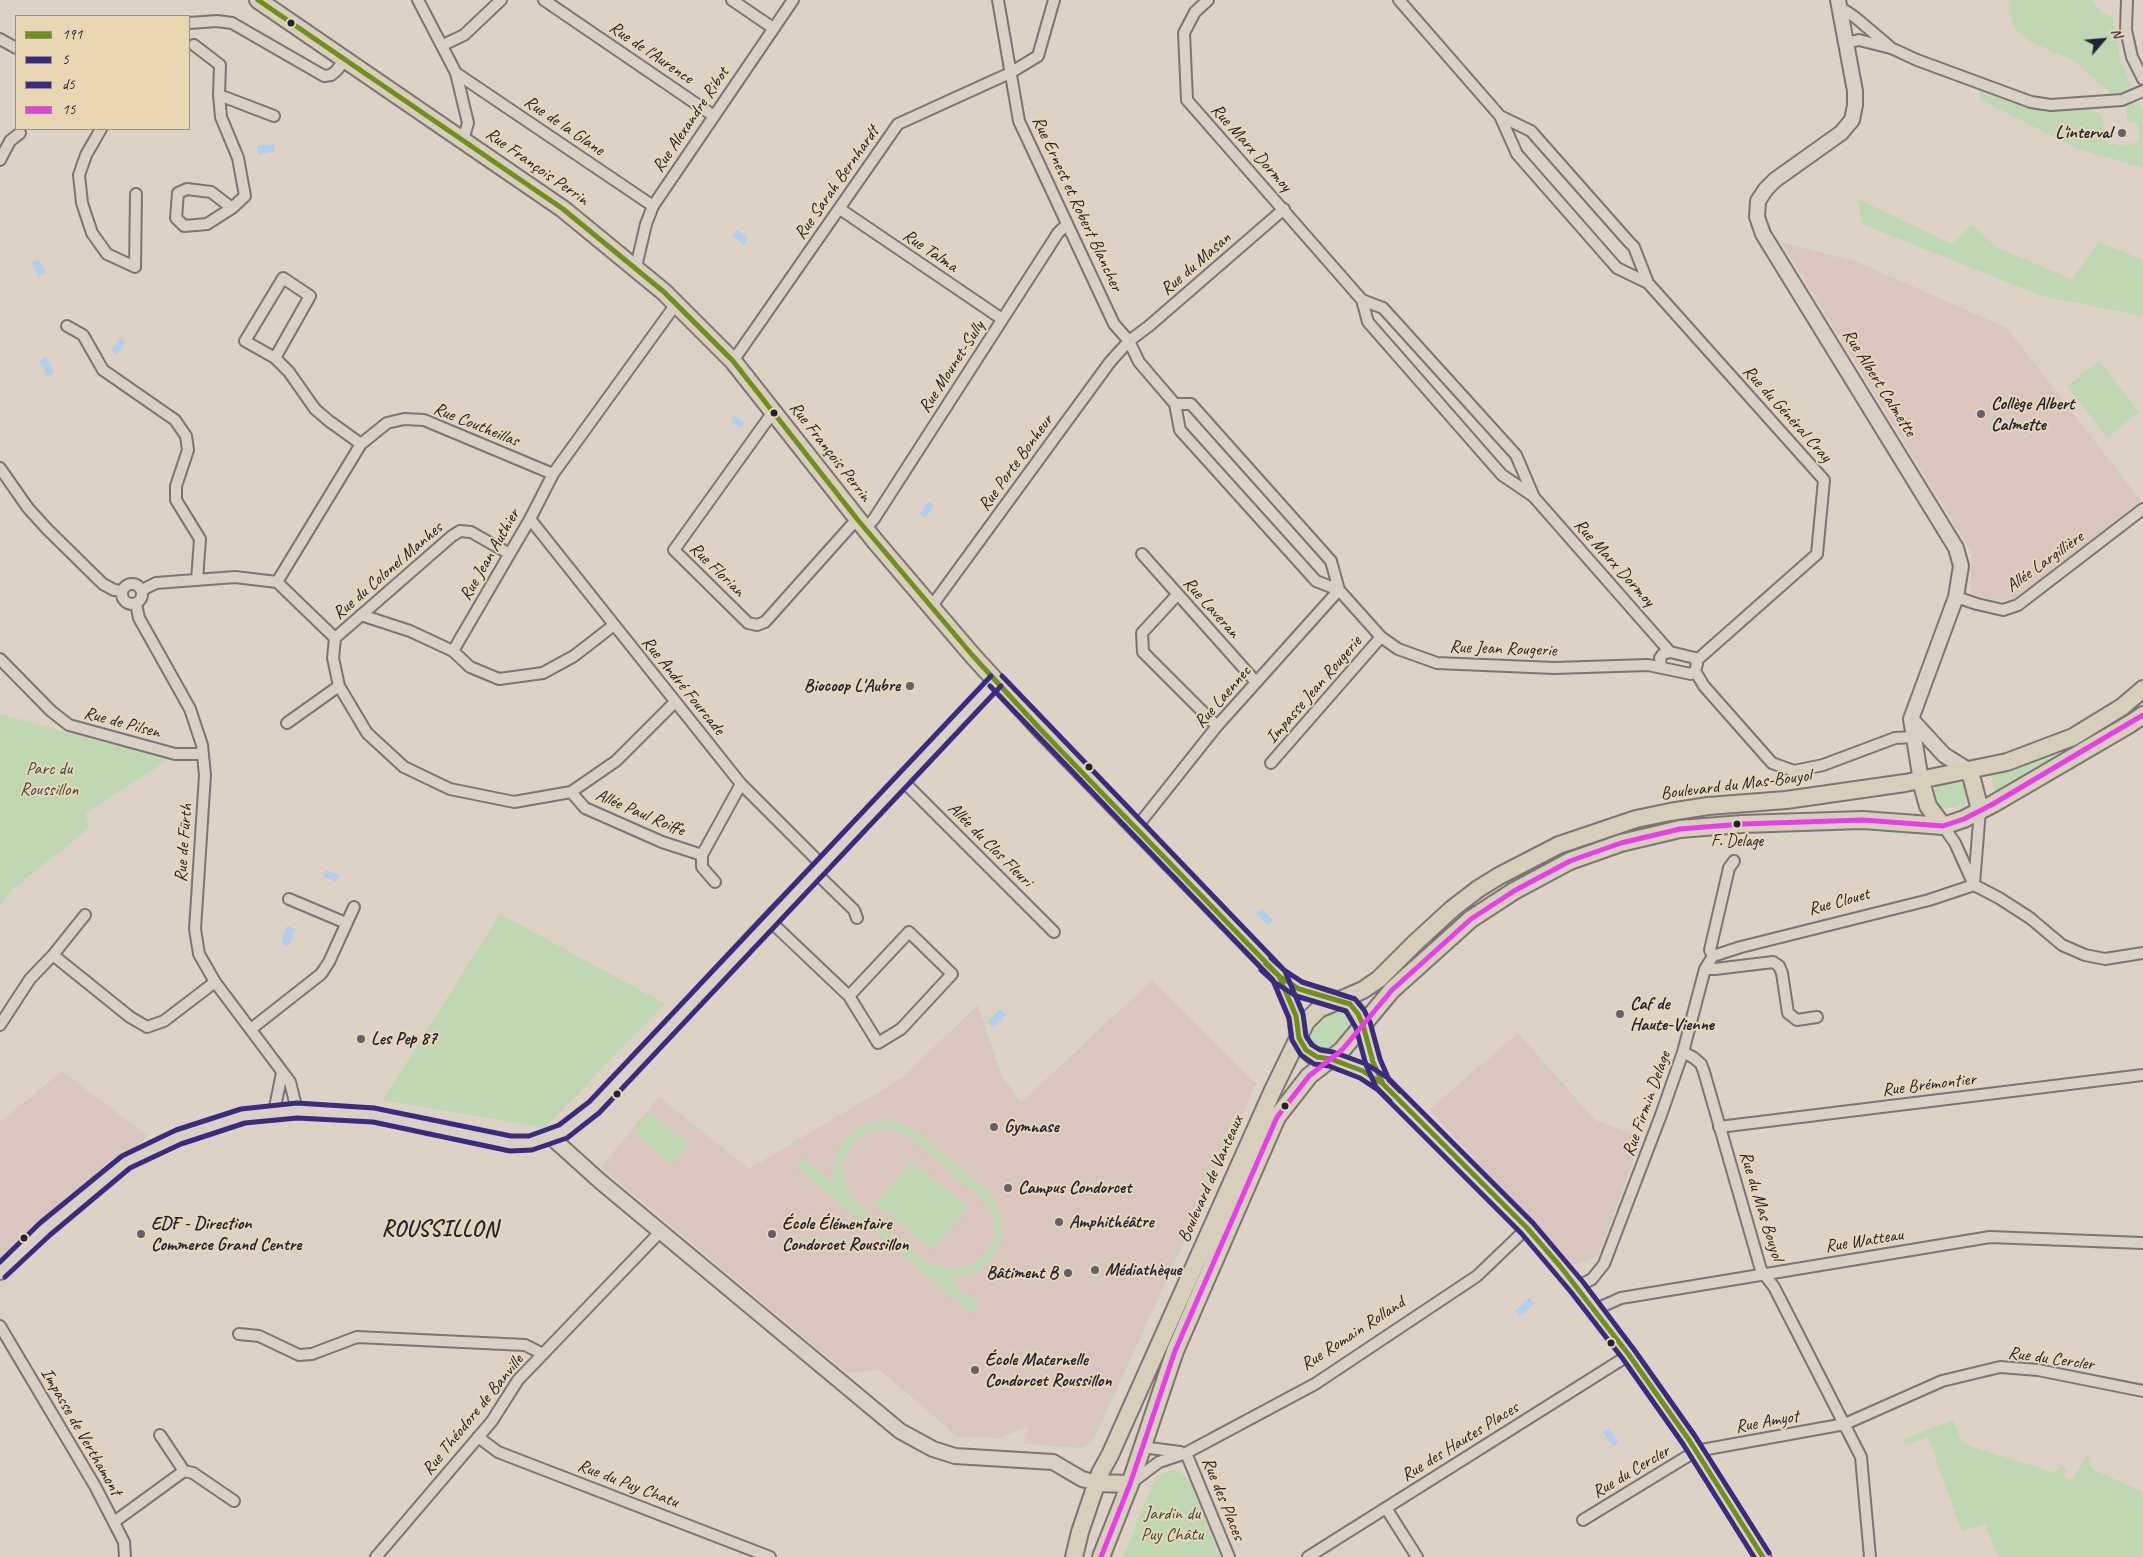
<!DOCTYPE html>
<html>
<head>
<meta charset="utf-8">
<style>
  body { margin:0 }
  #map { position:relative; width:2143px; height:1557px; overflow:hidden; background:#ded1c6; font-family:Caveat,sans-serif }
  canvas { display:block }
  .legend { position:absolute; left:15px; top:15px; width:175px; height:115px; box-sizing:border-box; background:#e9d7b4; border:1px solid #998f84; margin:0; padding:6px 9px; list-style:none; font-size:15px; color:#22223b }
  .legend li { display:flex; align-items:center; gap:10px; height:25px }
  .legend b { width:25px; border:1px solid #998f84 }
  .north { position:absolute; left:2078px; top:15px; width:50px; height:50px; -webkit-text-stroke:4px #e9d7b4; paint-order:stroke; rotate:63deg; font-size:14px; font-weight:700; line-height:20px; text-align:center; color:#22223b }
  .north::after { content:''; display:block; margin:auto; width:18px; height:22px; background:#22223b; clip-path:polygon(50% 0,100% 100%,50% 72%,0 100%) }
</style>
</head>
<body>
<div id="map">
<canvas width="2143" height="1557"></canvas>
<ul class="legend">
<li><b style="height:6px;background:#70901e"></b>191</li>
<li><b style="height:6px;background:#3b2b80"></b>5</li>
<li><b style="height:6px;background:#3b2b80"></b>d5</li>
<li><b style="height:6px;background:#e93deb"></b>15</li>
</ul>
<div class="north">N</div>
</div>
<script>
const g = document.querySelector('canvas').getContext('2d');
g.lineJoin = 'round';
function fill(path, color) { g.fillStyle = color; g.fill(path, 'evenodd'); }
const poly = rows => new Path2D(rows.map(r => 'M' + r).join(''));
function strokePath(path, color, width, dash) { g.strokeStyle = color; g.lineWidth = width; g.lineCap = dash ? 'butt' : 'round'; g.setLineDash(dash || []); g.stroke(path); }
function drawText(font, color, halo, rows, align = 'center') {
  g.font = font + ' Caveat,sans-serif'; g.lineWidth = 4; g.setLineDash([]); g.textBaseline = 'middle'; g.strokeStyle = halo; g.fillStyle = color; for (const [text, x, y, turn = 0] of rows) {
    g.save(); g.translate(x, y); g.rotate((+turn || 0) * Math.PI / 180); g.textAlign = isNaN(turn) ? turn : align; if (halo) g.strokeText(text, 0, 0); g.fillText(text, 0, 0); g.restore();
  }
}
fill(poly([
  [1781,242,1857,262,2007,328,2141,501,2017,598,1999,601,1970,593,1972,553],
  [1152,980,1256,1084,1099,1428,1092,1441,1082,1448,1024,1444,1028,1426,999,1438,958,1437,880,1370,847,1373,601,1167,659,1097,749,1169,902,1078,978,1005,1001,1074,1021,1103],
  [1518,1033,1595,1120,1642,1137,1599,1255,1574,1265,1429,1110],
  [62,1071,148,1136,0,1265,0,1122]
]), '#dbc5bf');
fill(poly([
  [2010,0,2092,0,2102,13,2113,17,2120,60,2132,85,2123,92,2112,94,2073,60,2031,42,2015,30,2010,12],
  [1979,91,1999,98,2050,110,2090,109,2102,116,2107,145,2117,143,2118,146,2140,142,2137,123,2128,123,2125,105,2138,103,2143,108,2143,168,2078,149,1981,100],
  [1858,199,1952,244,1972,225,1998,248,2072,279,2099,242,2143,260,2143,316,2042,296,1862,224],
  [2099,361,2139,412,2107,437,2067,386],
  [0,714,168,760,86,813,89,828,13,889,0,906],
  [2059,751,2061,756,1995,793,1991,773,2022,766],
  [1956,782,1963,785,1966,791,1965,804,1953,808,1938,807,1934,803,1935,788,1946,783],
  [500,914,665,1004,544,1128,383,1100],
  [1337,1008,1346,1011,1351,1018,1353,1028,1328,1051,1316,1049,1308,1035,1309,1028,1319,1019],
  [650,1111,688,1143,671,1164,633,1132],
  [889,1120,912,1128,989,1192,1000,1210,1003,1235,996,1251,987,1264,976,1272,950,1280,980,1306,973,1314,795,1166,803,1159,833,1183,836,1155,849,1135,861,1127,874,1121],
  [894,1129,910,1137,982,1198,990,1208,994,1220,995,1236,984,1255,971,1265,957,1269,944,1268,928,1263,856,1202,845,1183,842,1166,853,1142,868,1132],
  [911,1161,968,1208,933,1250,875,1204],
  [1953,1420,1963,1444,2056,1473,2060,1464,2066,1468,2065,1477,2072,1480,2087,1456,2092,1458,2089,1465,2094,1470,2143,1492,2143,1557,1998,1557,1985,1523,1962,1532,1928,1437,1905,1445,1903,1439],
  [1174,1469,1183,1474,1190,1482,1220,1557,1123,1557,1155,1479,1161,1474]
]), '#bfd7b2');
fill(poly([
  [274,144,275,151,258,155,257,146],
  [737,230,748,238,744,245,732,236],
  [38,259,46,272,39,277,31,264],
  [120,338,125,342,117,355,111,350],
  [46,357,54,371,52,375,48,376,39,361],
  [734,415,745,423,741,428,731,422],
  [928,502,931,503,934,506,925,518,920,514],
  [326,870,339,875,336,882,323,876],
  [1262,908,1273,920,1268,925,1256,914],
  [287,926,296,929,289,945,285,946,281,941],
  [1000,1009,1006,1015,993,1028,987,1022],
  [1529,1298,1534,1304,1520,1316,1515,1311],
  [1609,1428,1619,1442,1613,1446,1603,1432]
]), '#b3ceeb');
const minor = poly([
  [418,0,456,73,468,123,463,140],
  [544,0,714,116],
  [732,0,773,28],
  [998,0,1019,121,1114,324,1129,341,1139,362,1175,404,1180,430,1316,581,1339,590,1381,637,1398,649,1437,663,1554,668,1648,665,1691,674,1695,671,1697,664,1695,658,1670,652,1663,654,1660,658,1661,666],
  [1208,0,1195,12,1184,33,1187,100,1362,300,1368,322,1502,475,1533,496,1670,652],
  [1399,0,1500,116,1517,154,1617,268,1648,283],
  [2127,0,2126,30,2132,57,2143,79],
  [1839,10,1846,11,1856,18,1889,46],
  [189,23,217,21,232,23,324,76,331,75,336,71,345,60],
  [0,39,16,48],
  [1846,43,1859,40,1891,48,1917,60,2031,102,2051,105,2122,100,2143,91],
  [194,45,220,65,219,95,221,117,238,158,245,196,232,208,211,192,187,189,178,193,176,218,184,226,207,224,232,208],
  [443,45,464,35,501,0],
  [456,73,653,206],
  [219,95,274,116],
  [1500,116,1531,131,1629,242,1634,247,1648,283,1824,480,1817,554,1696,661],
  [101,129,86,155,79,175,82,203,92,233,107,254,135,267,136,194],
  [0,160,10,141,20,133],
  [840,209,1002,319],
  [636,267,646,224,653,206,793,0],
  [1362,300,1383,308,1516,455,1533,495],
  [67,326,83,335,103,370,175,420,186,436,188,450,176,486,176,500,200,539,197,580],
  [275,358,245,341,283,278,310,296,275,358,289,372,315,409,329,421,361,444],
  [733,361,898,124,1010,73,1038,56,1054,0],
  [1175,404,1191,404,1331,561,1339,590],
  [773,412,674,550,748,623,757,625,765,622,857,519],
  [0,468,28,508,47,529,103,584,114,590,122,591],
  [530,519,741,784,822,865],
  [865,529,874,519,1058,233,1067,224],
  [1142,554,1256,682],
  [277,582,335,638],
  '122 594a10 10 0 1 1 20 0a10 10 0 1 1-20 0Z',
  [142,590,156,583,235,577,277,582,361,444,387,423,404,419,424,420,553,474,676,304],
  [1177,595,1142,633,1143,652,1217,726],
  [1956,597,1977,604,2003,610,2018,605,2143,509],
  [136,604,139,618,190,709,202,745,205,775,195,929,199,954,215,982,290,1082,297,1110],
  [931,607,1110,362,1129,341,1149,326,1284,209],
  [361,615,410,631,453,651,470,667,499,679,543,673,574,656,614,625],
  [335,638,333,658,339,686,367,733,404,767,450,789,514,802,571,792,616,761,675,702],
  [335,638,452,536,460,531,471,532,508,553],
  [453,651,530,519,553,474],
  [0,659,51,711,69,725,175,754,203,754],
  [1695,671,1704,686,1772,763,1794,771,1823,765,1895,738,1914,737],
  [287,723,339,686],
  [1271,763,1381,637],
  [903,781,1054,932],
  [571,792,585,808,662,842,702,855,741,784],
  [1943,826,1955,843,1974,885,1999,898,2030,918,2062,945,2085,955,2105,959,2143,953],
  [1136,828,1217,726,1339,590],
  [702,855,702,867,715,882],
  [815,872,854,910,857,918],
  [1974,884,1980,810],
  [289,899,346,923],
  [769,920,849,996,878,1043,901,1029,952,974,909,932,849,996],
  [53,955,85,915],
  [1713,956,1741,947,1929,900,1974,885],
  [1705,969,1715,969,1773,962,1779,966,1782,973,1788,1013,1797,1020,1817,1017],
  [0,1025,30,979,53,955,130,1017,147,1027,164,1021,215,982],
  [251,1029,321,974,329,962,354,907],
  [1683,1052,1694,1058,1701,1064,1704,1072,1761,1270,1774,1287,1861,1457,1870,1557],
  [274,1112,282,1073],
  [1719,1127,2143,1075],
  [1577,1287,1592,1279,1604,1264,1661,1115,1683,1052,1705,969,1713,956,1710,950,1729,868,1734,861],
  [1594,1310,1621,1298,1990,1237,2143,1243],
  [0,1326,95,1486,124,1542,125,1557],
  [239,1334,259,1336,299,1355,312,1354,357,1337,525,1345,543,1354],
  [160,1435,184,1471,193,1473,234,1501],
  [478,1437,498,1452,770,1557],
  [1142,1447,1180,1452],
  [1186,1453,1229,1557],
  [1131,1483,1159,1462,1186,1453,1315,1384,1477,1276,1527,1228],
  [1386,1508,1417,1557],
  [1583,1520,1696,1451,1845,1424,1942,1381,2000,1367,2038,1370,2143,1391],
  [114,1522,184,1471],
  [376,1557,492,1421,518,1380,661,1231],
  [1308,1557,1629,1355]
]);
const tertiary = poly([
  [1838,0,1855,91,1855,105,1852,120,1841,133,1775,180,1766,189,1758,201,1757,217,1763,234,1956,548,1961,566,1956,597,1911,719,1921,781],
  [1911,719,1944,755,1968,770],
  [551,1137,601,1182,900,1431,933,1449,955,1456,1053,1462,1082,1479,1097,1483],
  [0,1272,45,1229,126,1162,178,1137,243,1116,297,1110,374,1115,510,1144,530,1143,563,1132,594,1108,769,920,903,781,996,681]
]);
const secondary = poly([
  [1363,1025,1373,1062,1383,1084],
  [1331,1059,1363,1071,1383,1084,1527,1228,1577,1287,1629,1355,1689,1440,1763,1557]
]);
const primary = poly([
  [258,0,563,209,664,292,733,361,875,541,973,656,1041,730,1279,976,1299,989,1350,1004,1358,1014,1363,1025],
  [1968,770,1972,779,1980,810],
  [1921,781,1928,806,1943,826],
  [1279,976,1296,1016,1299,1038,1302,1045,1312,1055,1331,1059],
  [1097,1483,1130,1484],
  [1074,1557,1080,1532,1100,1473,1110,1455,1273,1090,1306,1022,1319,1009,1363,990,1379,979,1415,943,1452,909,1478,889,1499,876,1559,845,1636,819,1670,812,1708,806,1786,800,1905,783,2007,762,2073,737,2122,707,2143,689],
  [1101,1557,1130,1484,1175,1351,1277,1117,1309,1076,1342,1050,1392,990,1471,919,1514,891,1570,861,1621,843,1680,829,1742,824,1863,820,1943,826,1964,819,1993,804,2130,724,2143,715]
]);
strokePath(minor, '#7b7575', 14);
strokePath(tertiary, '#7b7575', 18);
strokePath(secondary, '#7b7575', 19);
strokePath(primary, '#7b7575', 20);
strokePath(minor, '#d9d1c5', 10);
strokePath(tertiary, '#d9d1c5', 14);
strokePath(secondary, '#d9d1c5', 15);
strokePath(primary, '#d7cebb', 16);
strokePath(poly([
  [258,0,563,209,664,292,733,361,857,519,973,656,1041,730,1279,976,1296,1016,1299,1038,1306,1050,1317,1057,1331,1059,1363,1071,1383,1084,1527,1228,1560,1266,1629,1355,1689,1440,1763,1557],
  [1266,964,1279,976,1299,989,1350,1004,1358,1014,1363,1025,1373,1062,1383,1084,1395,1096]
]), '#70901e', 5);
strokePath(poly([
  [990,686,1273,980,1289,1018,1292,1040,1301,1055,1314,1064,1329,1066,1360,1078,1378,1090,1521,1233,1571,1292,1623,1359,1683,1444,1754,1557],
  [1261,970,1274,982,1296,996,1346,1011,1356,1028,1366,1065,1376,1087,1390,1101],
  [5,1277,50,1235,130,1168,181,1144,245,1123,297,1118,373,1122,510,1151,532,1150,567,1138,599,1113,1001,686]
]), '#3b2b80', 5);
strokePath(poly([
  [1002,676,1285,971,1303,1014,1306,1036,1312,1045,1320,1050,1333,1052,1366,1064,1388,1078,1533,1223,1583,1282,1635,1351,1695,1436,1769,1553],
  [1271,958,1284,970,1302,982,1355,999,1364,1010,1370,1022,1380,1059,1389,1080,1400,1091],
  [0,1262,40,1223,122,1156,176,1130,241,1109,297,1103,374,1108,511,1136,529,1136,559,1125,589,1102,991,676]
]), '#3b2b80', 5);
strokePath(poly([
  [1101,1557,1130,1484,1175,1351,1277,1117,1309,1076,1342,1050,1392,990,1471,919,1514,891,1570,861,1621,843,1680,829,1742,824,1863,820,1943,826,1964,819,1993,804,2143,715]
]), '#e93deb', 5);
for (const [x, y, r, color] of [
  [291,23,4.5,"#22223b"],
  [2122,133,5,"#645f6c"],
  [774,413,4.5,"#22223b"],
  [1981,414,5,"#645f6c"],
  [910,686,5,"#645f6c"],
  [1089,767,4.5,"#22223b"],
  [1737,824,4.5,"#22223b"],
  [1620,1014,5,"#645f6c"],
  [361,1039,5,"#645f6c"],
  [617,1094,4.5,"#22223b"],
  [1285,1106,4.5,"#22223b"],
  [994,1127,5,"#645f6c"],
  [1008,1188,5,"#645f6c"],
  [1059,1222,5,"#645f6c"],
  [141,1234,5,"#645f6c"],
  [772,1234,5,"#645f6c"],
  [24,1238,4.5,"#22223b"],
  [1095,1270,5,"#645f6c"],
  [1068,1273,5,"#645f6c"],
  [1611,1343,4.5,"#22223b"],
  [975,1370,5,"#645f6c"]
]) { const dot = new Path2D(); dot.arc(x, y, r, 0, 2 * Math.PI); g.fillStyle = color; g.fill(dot); strokePath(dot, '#e9d7b4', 2); }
drawText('17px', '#22223b', '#e9d7b4', [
  ["F. Delage",1737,842]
]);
drawText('18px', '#22223b', '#e9d7b4', [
  ["Rue de l'Aurence",651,53,34],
  ["Rue Alexandre Ribot",691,120,-56],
  ["Rue de la Glane",564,126,34],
  ["Rue Marx Dormoy",1251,148,48],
  ["Rue François Perrin",537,167,35],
  ["Rue Sarah Bernhardt",837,183,-55],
  ["Rue Ernest et Robert Blancher",1077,204,65],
  ["Rue Talma",930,251,34],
  ["Rue du Masan",1196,264,-41],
  ["Rue Mounet-Sully",952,367,-57],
  ["Rue Albert Calmette",1879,383,58],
  ["Rue du Général Cray",1787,414,48],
  ["Rue Coutheillas",476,425,22],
  ["Rue François Perrin",830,452,52],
  ["Rue Porte Bonheur",1016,463,-54],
  ["Rue Jean Authier",490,555,-60],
  ["Allée Largillière",2045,562,-36],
  ["Rue Marx Dormoy",1614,563,48],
  ["Rue Florian",717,570,44],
  ["Rue du Colonel Manhes",388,571,-41],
  ["Rue Laveran",1211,608,48],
  ["Rue Jean Rougerie",1503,649,2],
  ["Rue André Fourcade",683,686,51],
  ["Impasse Jean Rougerie",1314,690,-49],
  ["Rue Laennec",1223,697,-49],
  ["Rue de Pilsen",122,723,15],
  ["Boulevard du Mas-Bouyol",1736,785,-7],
  ["Allée Paul Roiffe",640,813,23],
  ["Rue de Fürth",184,843,-86],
  ["Allée du Clos Fleuri",990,845,45],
  ["Rue Clouet",1839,902,-15],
  ["Rue Brémontier",1929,1085,-7],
  ["Rue Firmin Delage",1647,1104,-70],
  ["Boulevard de Vanteaux",1211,1179,-66],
  ["Rue du Mas Bouyol",1761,1206,73],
  ["Rue Watteau",1864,1241,-9],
  ["Rue Romain Rolland",1353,1334,-33],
  ["Rue du Cercler",2051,1359,8],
  ["Rue Théodore de Banville",473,1415,-51],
  ["Rue Amyot",1767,1422,-10],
  ["Impasse de Verthamont",81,1432,60],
  ["Rue des Hautes Places",1460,1442,-32],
  ["Rue du Cercler",1631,1472,-31],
  ["Rue du Puy Chatu",628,1484,21],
  ["Rue des Places",1223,1499,68]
]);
drawText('bold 18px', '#22223b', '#e9d7b4', [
  ["L'interval",2112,133,"right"],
  ["Collège Albert",1991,404],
  ["Calmette",1991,425],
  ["Biocoop L'Aubre",900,686,"right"],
  ["Caf de",1630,1004],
  ["Haute-Vienne",1630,1025],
  ["Les Pep 87",371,1039],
  ["Gymnase",1004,1127],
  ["Campus Condorcet",1018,1188],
  ["Amphithéâtre",1069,1222],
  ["EDF - Direction",151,1224],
  ["Commerce Grand Centre",151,1245],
  ["École Élémentaire",782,1224],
  ["Condorcet Roussillon",782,1245],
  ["Médiathèque",1105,1270],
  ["Bâtiment B",1058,1273,"right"],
  ["École Maternelle",985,1360],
  ["Condorcet Roussillon",985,1381]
], 'left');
drawText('18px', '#3c474f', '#e9d7b4', [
  ["Parc du",49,769],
  ["Roussillon",49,790],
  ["Jardin du",1172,1514],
  ["Puy Châtu",1172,1535]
]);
g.letterSpacing = '1px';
drawText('bold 22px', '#22223b', '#e9d7b4', [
  ["ROUSSILLON",440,1230]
]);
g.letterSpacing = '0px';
</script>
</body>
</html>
